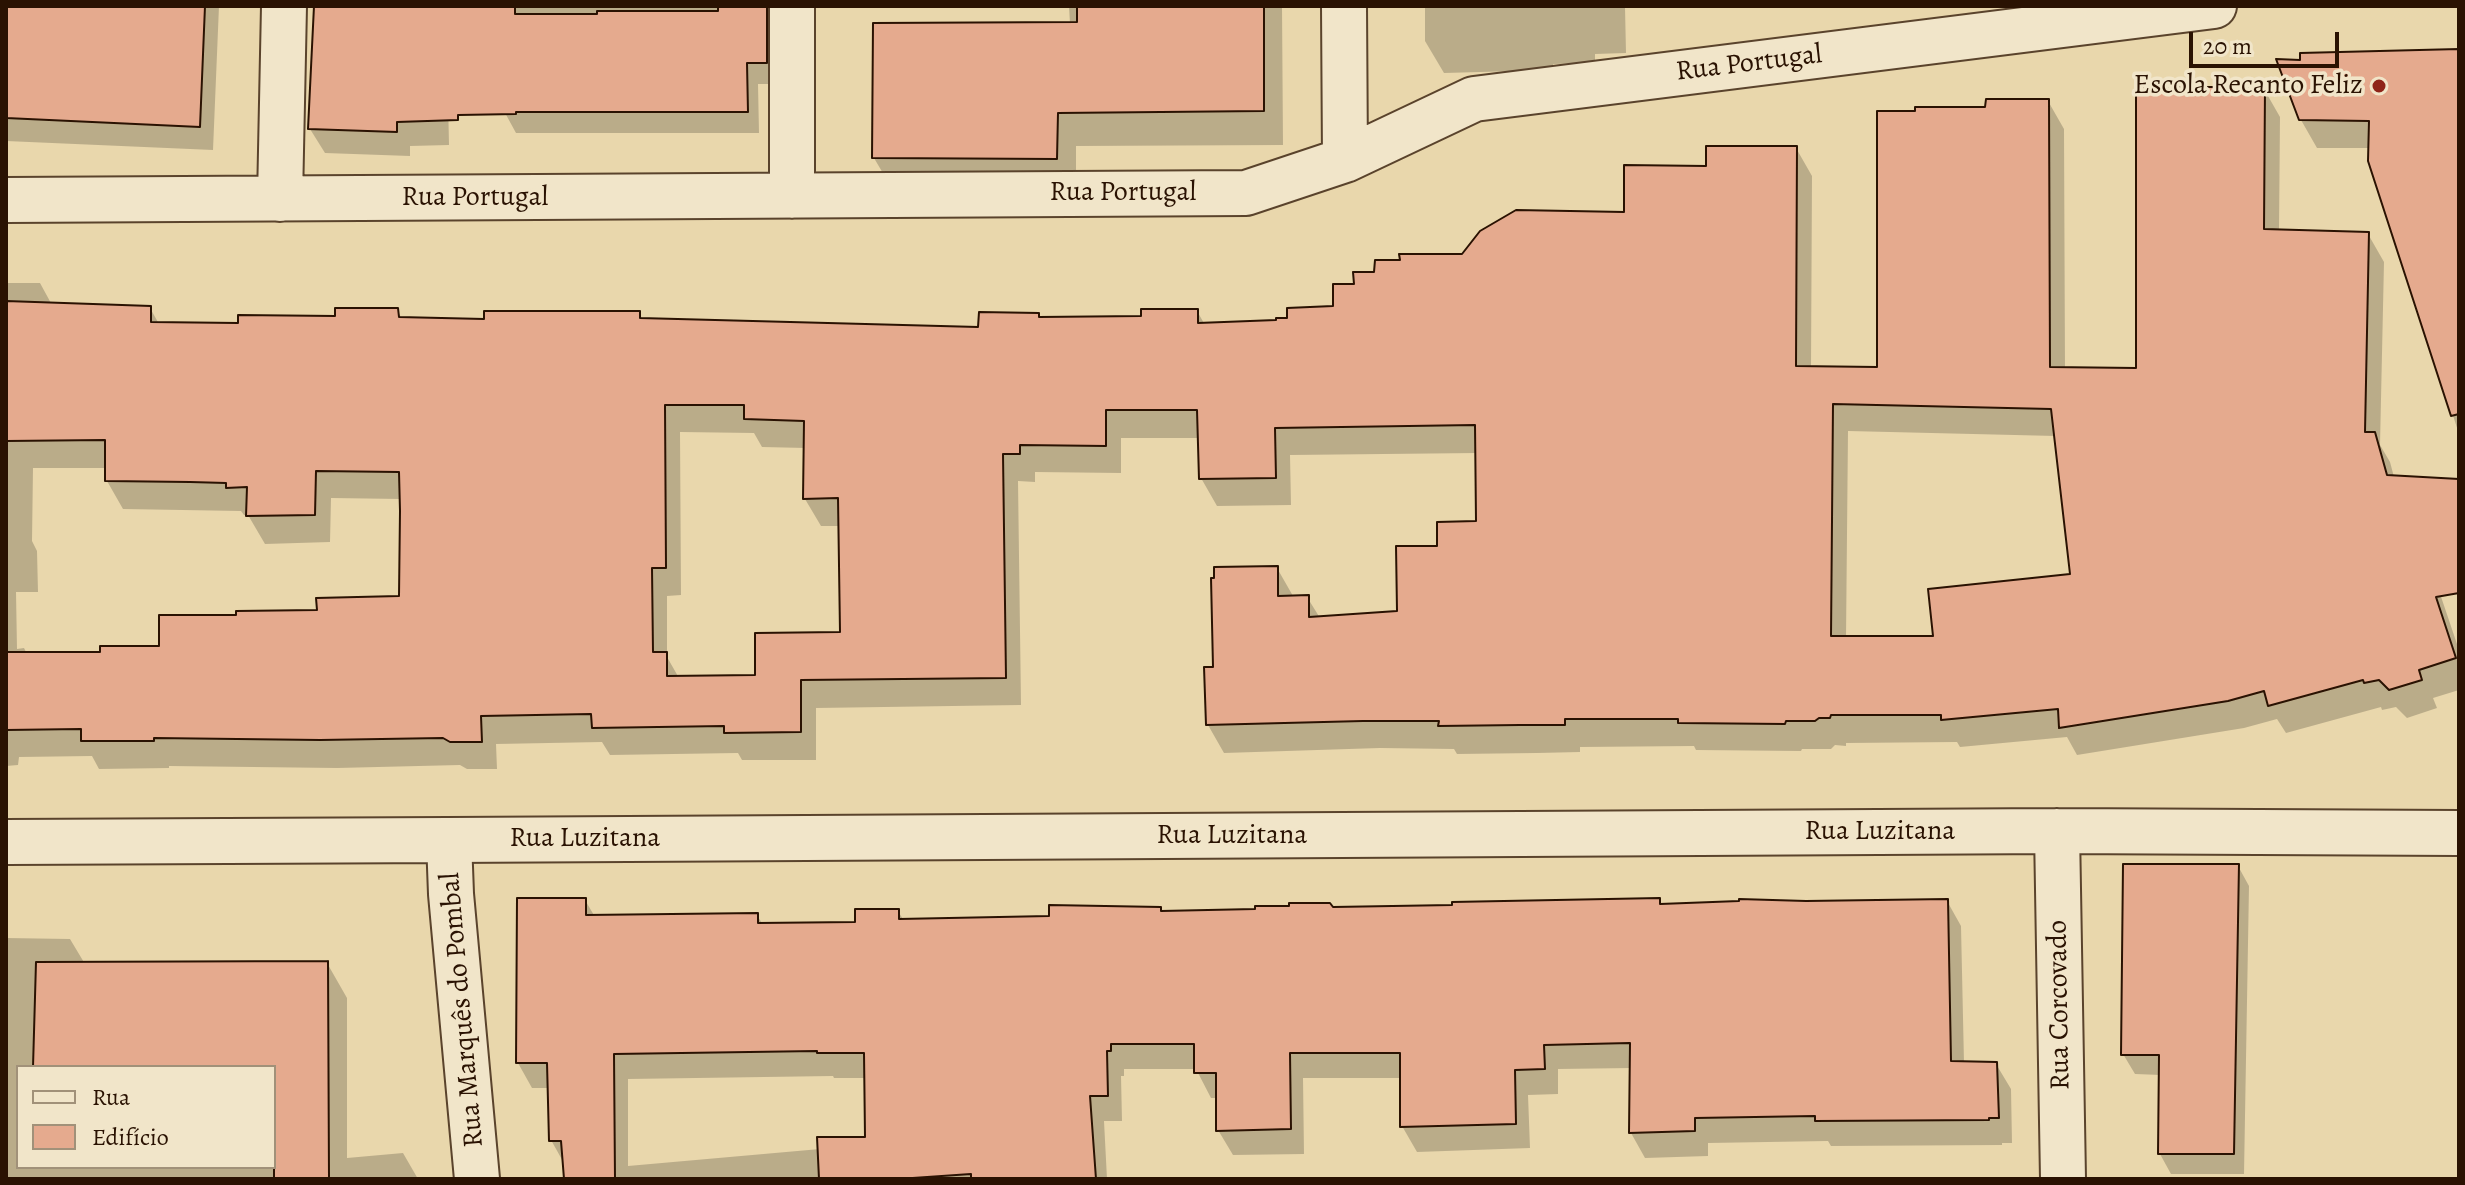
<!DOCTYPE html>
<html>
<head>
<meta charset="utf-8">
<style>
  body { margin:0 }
  #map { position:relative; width:2465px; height:1185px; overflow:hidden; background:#e9d7ac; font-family:Alegreya,serif }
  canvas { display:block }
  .frame { position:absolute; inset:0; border:8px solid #2a1202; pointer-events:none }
  .legend { position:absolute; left:16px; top:1065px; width:260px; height:104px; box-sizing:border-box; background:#f1e5c9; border:2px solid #a19179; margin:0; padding:10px 14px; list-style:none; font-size:24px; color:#2a1202 }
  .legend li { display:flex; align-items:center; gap:16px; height:40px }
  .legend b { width:40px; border:2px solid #a19179 }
  .scale { position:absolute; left:2189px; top:32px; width:150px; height:36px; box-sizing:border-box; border:4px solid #2a1202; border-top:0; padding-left:10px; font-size:24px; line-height:28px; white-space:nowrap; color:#2a1202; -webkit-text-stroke:6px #f1e5c9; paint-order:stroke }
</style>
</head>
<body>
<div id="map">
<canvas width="2465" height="1185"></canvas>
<div class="frame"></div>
<ul class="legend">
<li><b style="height:10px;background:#f1e5c9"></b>Rua</li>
<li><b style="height:22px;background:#e5aa8e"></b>Edifício</li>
</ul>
<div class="scale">20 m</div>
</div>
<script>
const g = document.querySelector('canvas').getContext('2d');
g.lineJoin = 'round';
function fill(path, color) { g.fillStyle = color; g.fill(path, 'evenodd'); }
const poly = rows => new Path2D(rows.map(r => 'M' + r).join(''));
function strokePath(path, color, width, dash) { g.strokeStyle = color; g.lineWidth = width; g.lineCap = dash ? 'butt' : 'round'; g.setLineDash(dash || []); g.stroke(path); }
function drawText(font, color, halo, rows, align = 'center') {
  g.font = font + ' Alegreya,serif'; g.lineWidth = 7; g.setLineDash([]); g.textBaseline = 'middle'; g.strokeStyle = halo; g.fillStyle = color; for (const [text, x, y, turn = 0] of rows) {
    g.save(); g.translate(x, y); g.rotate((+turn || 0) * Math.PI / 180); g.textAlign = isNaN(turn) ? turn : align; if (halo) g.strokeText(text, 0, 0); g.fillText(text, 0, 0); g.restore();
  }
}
fill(poly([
  [6,6,219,6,213,150,6,141],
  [316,6,446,6,449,145,410,146,410,156,325,153,310,129],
  [507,6,779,6,778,84,758,84,759,133,516,133,504,111],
  [1069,6,1282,6,1283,145,1076,146,1076,193,894,192,874,158,1070,24],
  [1425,6,1641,6,1641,7,1625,7,1626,53,1595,54,1595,63,1553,64,1553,70,1444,73,1425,41],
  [2459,54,2459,434,2370,160,2370,148,2317,148,2301,120],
  [2264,89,2280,117,2279,231,2368,234,2384,262,2380,445,2390,462,2394,477,2459,481,2459,566,2432,570,2459,650,2459,690,2433,698,2437,708,2407,718,2396,707,2382,710,2381,707,2286,733,2277,719,2244,728,2077,755,2067,737,1960,747,1957,742,1846,743,1846,746,1835,745,1831,749,1802,749,1801,751,1696,750,1694,746,1580,747,1580,752,1537,753,1457,754,1454,749,1380,748,1224,753,1208,725,1215,669,1277,568,1293,596,1307,597,1320,618,1399,613,1439,548,1478,523,1478,453,1290,455,1291,505,1217,506,1201,478,1200,438,1121,438,1121,473,1035,472,1035,482,1018,481,1021,705,816,708,816,760,742,760,738,753,610,755,602,742,496,744,497,769,467,769,460,765,337,768,169,766,169,768,99,769,92,756,19,757,18,765,6,766,6,283,40,283,52,305,150,308,159,324,240,325,337,318,397,310,402,319,486,321,639,313,643,320,980,329,1038,315,1040,319,1143,318,1197,311,1205,325,1278,322,1335,308,1356,286,1376,274,1463,256,1626,214,1708,168,1796,148,1812,176,1811,368,1879,369,1987,108,2048,101,2064,129,2065,370,2138,370],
  [1848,431,2056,436,2072,576,1935,638,1846,638],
  [680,432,754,433,762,447,806,448,805,499,821,526,841,526,842,633,757,677,679,678,667,657,667,596,681,595],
  [33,468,107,468,107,481,123,509,241,511,244,515,248,515,265,544,330,542,331,498,401,499,401,598,319,612,238,617,161,648,102,654,27,654,24,648,17,649,16,592,38,592,37,551,32,541],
  [2238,866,2249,886,2244,1174,2171,1174,2160,1154,2161,1075,2135,1074,2123,1054],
  [585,900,595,917,757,915,763,925,857,924,898,911,904,921,1051,918,1160,909,1163,913,1659,900,1663,906,1947,901,1961,926,1964,1063,1996,1064,2011,1089,2012,1143,2002,1143,2002,1145,1831,1146,1828,1141,1708,1143,1708,1156,1645,1158,1631,1133,1632,1068,1558,1069,1558,1094,1528,1095,1530,1148,1417,1152,1402,1126,1402,1078,1303,1078,1304,1154,1233,1155,1218,1130,1218,1098,1211,1098,1196,1069,1124,1069,1124,1076,1121,1076,1122,1121,1104,1121,1107,1179,566,1179,565,1165,551,1140,549,1088,532,1088,518,1063],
  [833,1076,834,1078,866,1078,867,1139,820,1149,628,1166,628,1079],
  [6,938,70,939,85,964,327,963,347,998,347,1158,403,1153,418,1179,6,1179],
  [18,1067,274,1067,274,1167,18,1167]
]), '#0003');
const building = poly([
  [6,6,205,6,200,127,6,118,6,6],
  [314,6,515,6,515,14,597,14,597,11,718,11,718,6,767,6,767,63,747,63,748,112,516,112,516,114,458,115,458,120,397,122,397,132,308,129,314,6],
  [1077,6,1264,6,1264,111,1058,113,1057,159,872,158,873,23,1077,22,1077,6],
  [2459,49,2459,414,2451,416,2368,161,2369,121,2299,120,2276,59,2300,60,2300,53,2459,49],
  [2136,87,2265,87,2264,229,2369,232,2365,432,2375,432,2387,475,2459,479,2459,593,2436,597,2456,658,2419,670,2422,680,2389,690,2379,680,2364,683,2363,680,2268,706,2264,691,2228,701,2059,728,2058,709,1941,720,1941,715,1831,715,1830,718,1819,718,1815,721,1786,721,1785,724,1678,723,1678,719,1565,719,1565,725,1520,725,1438,726,1439,721,1363,721,1206,725,1204,667,1213,667,1211,578,1214,578,1214,567,1278,566,1278,596,1309,595,1309,617,1397,611,1396,546,1437,546,1437,522,1476,521,1475,425,1275,428,1276,478,1199,479,1197,410,1106,410,1106,446,1020,445,1020,454,1003,454,1006,678,801,680,801,732,724,733,724,726,592,728,591,714,481,716,482,742,450,742,443,738,320,740,154,738,154,741,81,741,81,729,6,730,6,652,100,652,100,646,159,646,159,615,236,615,236,611,317,610,316,598,399,596,400,511,399,472,316,471,315,515,246,516,247,487,226,488,226,483,190,482,105,481,105,440,6,441,6,301,151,306,151,322,238,323,238,315,335,316,335,308,398,308,399,317,484,319,484,311,640,311,640,318,978,327,979,312,1039,313,1039,317,1141,316,1141,309,1198,309,1198,323,1276,320,1276,318,1287,318,1287,308,1333,306,1333,284,1354,284,1353,272,1374,272,1375,260,1400,260,1399,254,1462,254,1480,231,1516,210,1624,212,1624,165,1706,166,1706,146,1797,146,1796,366,1877,367,1877,111,1915,111,1915,107,1985,107,1986,99,2049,99,2050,367,2136,368,2136,87],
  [1833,404,2051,409,2070,574,1928,589,1933,636,1831,636,1833,404],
  [665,405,744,405,744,419,804,421,803,499,838,498,840,632,755,633,755,675,667,676,667,652,653,652,652,568,666,568,665,405],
  [2123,864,2239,864,2234,1154,2158,1154,2159,1055,2121,1055,2123,864],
  [517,898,586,898,586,915,758,913,758,923,855,922,855,909,899,909,899,919,1049,916,1049,905,1161,907,1161,911,1255,909,1255,906,1289,906,1289,903,1330,903,1333,907,1452,905,1452,902,1660,898,1660,904,1739,901,1739,899,1806,901,1948,899,1951,1061,1997,1062,1999,1118,1989,1118,1989,1120,1815,1121,1815,1116,1695,1118,1695,1131,1629,1133,1630,1043,1544,1045,1545,1069,1515,1070,1516,1124,1400,1127,1400,1053,1290,1053,1291,1129,1216,1131,1216,1073,1194,1073,1194,1044,1111,1044,1111,1051,1107,1051,1108,1096,1090,1096,1096,1179,971,1179,971,1174,898,1179,819,1179,817,1137,865,1137,864,1053,817,1053,817,1051,614,1054,615,1179,564,1179,561,1141,549,1141,547,1063,516,1063,517,898],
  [328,961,329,1179,274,1179,274,1067,33,1067,36,962,328,961]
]);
fill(building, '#e5aa8e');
strokePath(building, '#2a1202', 2);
const minor = poly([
  [792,6,792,196],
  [1344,6,1345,160],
  [280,199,284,6],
  [6,200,1246,193,1345,160,1474,99,2214,6],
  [2057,831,2063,1179],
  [449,840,2057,831,2459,833]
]);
const tertiary = poly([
  [6,842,449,840,451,894,477,1179]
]);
strokePath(minor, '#5a432c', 48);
strokePath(tertiary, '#5a432c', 48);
strokePath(minor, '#f1e5c9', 44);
strokePath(tertiary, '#f1e5c9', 44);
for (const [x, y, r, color] of [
  [2379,86,8,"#8f2418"]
]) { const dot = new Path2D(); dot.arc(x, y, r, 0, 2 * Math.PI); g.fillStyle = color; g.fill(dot); strokePath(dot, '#f1e5c9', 3); }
drawText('28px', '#2a1202', '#f1e5c9', [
  ["Rua Portugal",1749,64,-7],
  ["Rua Portugal",1123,193],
  ["Rua Portugal",475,198],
  ["Rua Luzitana",1880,832],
  ["Rua Luzitana",1232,836],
  ["Rua Luzitana",585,839],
  ["Rua Corcovado",2060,1005,-91],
  ["Rua Marquês do Pombal",463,1010,-95]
]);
drawText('28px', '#2a1202', '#f1e5c9', [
  ["Escola Recanto Feliz",2363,86]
], 'right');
</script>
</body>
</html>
